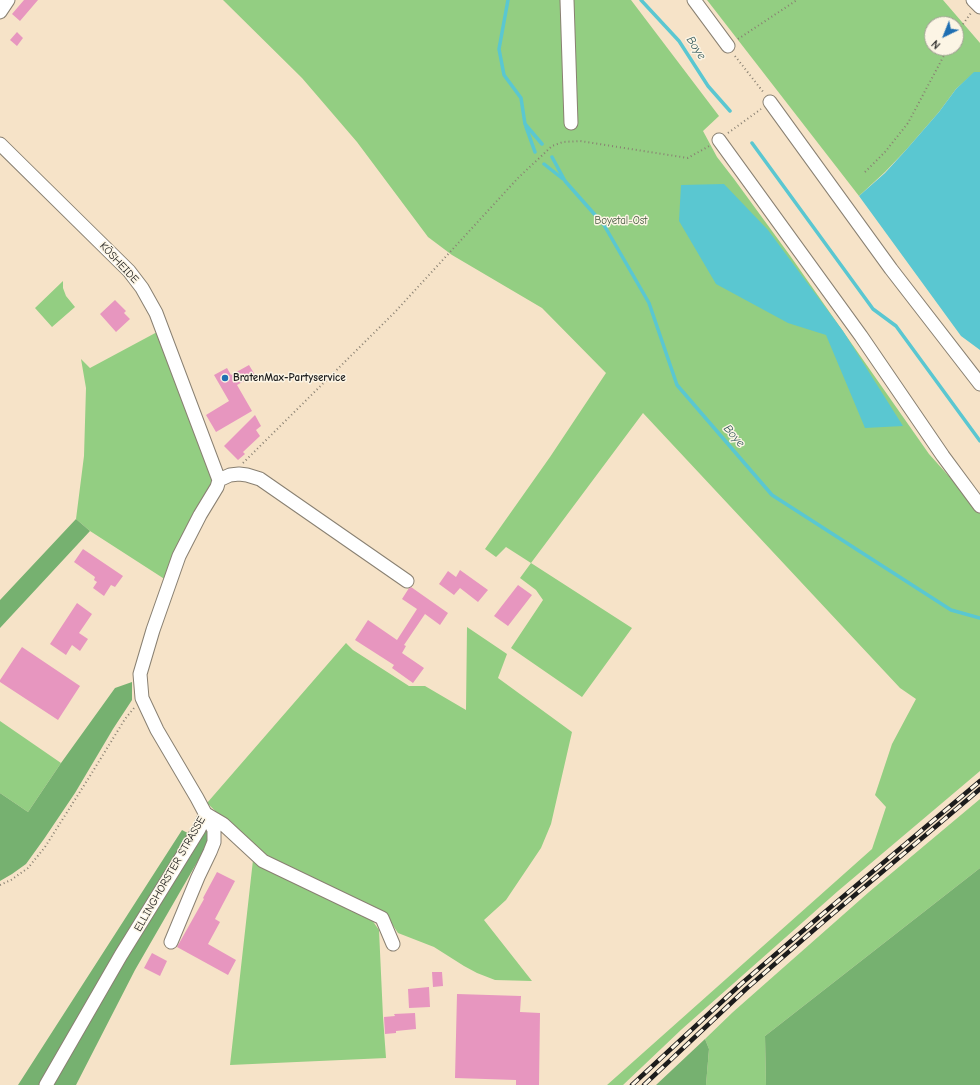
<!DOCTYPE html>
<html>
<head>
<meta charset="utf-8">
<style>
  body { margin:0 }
  #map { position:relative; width:980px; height:1085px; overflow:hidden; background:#f6e3c8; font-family:"Comic Neue",sans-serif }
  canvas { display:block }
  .north { position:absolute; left:924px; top:16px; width:40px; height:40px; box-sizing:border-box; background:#fcf5e5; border:1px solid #a29e95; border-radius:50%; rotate:223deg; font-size:11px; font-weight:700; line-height:16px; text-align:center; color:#1c1c1c }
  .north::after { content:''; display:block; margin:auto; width:14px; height:18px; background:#1f6fb2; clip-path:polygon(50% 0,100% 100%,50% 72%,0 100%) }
</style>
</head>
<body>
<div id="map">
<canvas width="980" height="1085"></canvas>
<div class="north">N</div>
</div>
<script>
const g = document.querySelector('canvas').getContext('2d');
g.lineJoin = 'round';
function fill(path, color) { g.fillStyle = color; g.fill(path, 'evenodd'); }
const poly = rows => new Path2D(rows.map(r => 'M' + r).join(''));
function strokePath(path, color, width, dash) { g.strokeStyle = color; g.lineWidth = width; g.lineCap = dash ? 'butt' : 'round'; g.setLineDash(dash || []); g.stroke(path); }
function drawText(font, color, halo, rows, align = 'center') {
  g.font = font + ' "Comic Neue",sans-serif'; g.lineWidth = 3; g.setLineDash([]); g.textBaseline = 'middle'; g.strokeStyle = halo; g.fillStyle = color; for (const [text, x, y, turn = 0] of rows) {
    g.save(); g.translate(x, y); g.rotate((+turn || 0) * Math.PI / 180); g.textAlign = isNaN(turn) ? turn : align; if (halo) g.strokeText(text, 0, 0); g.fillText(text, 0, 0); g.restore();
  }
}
fill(poly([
  [223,0,631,0,719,116,703,131,717,157,734,179,791,257,929,454,980,511,980,771,838,891,682,1029,623,1085,607,1085,872,849,886,807,875,795,892,744,916,699,900,688,643,413,531,563,632,628,582,697,511,648,543,600,536,590,520,578,531,563,506,547,496,557,485,549,550,457,606,373,542,308,452,255,428,237,357,142,302,78],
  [707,0,943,0,980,43,980,72,974,73,956,89,939,112,906,150,885,172,859,196],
  [932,24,956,24,956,48,932,48],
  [63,281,63,288,66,296,75,307,52,327,35,308],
  [159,331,213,479,211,486,166,580,90,531,76,519,84,456,86,388,81,359,90,368],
  [467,627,507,654,498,678,572,732,551,824,541,848,506,900,484,920,532,981,495,980,477,973,464,966,434,947,398,933,390,921,371,908,258,852,207,803,346,643,353,650,409,686,425,686,466,710],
  [0,721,61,763,28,812,0,793],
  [980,799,980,868,765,1036,766,1085,706,1085,709,1049,705,1039,733,1012,869,892],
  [253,860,372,920,379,930,383,1017,386,1058,230,1065]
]), '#93ce82');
fill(poly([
  [76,519,90,531,0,628,0,600],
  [132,682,132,700,113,729,75,793,44,839,26,864,12,874,0,881,0,793,28,812,61,763,115,688],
  [202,829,206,829,209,831,207,845,135,970,76,1085,18,1085,182,830,197,838],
  [980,868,980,1085,766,1085,765,1036],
  [705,1039,709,1049,706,1085,656,1085]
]), '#76b170');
fill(poly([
  [974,72,980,72,980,350,961,336,859,196,885,173,906,150,939,112,956,89],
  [724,184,768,230,843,331,903,426,865,428,826,335,788,323,716,284,679,221,681,185]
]), '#5ac7d1');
strokePath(poly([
  [508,0,499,49,504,75,521,98,525,124,542,144],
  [641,0,679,41,708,86,730,111],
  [526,127,535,152],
  [752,143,873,309,896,326,980,441],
  [552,157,565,181,604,225,649,303,677,385,772,495,951,610,980,618],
  [544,164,563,179]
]), '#5ac7d1', 3.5);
fill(poly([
  [24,0,38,0,20,21,12,14],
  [17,32,23,38,17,46,10,40],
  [115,300,126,311,124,313,130,319,116,332,100,314],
  [249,365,255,375,237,385,252,411,216,432,206,415,229,401,214,375,227,368,231,375],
  [255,415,261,426,256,430,260,436,243,452,245,454,238,460,224,446],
  [83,549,123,576,115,587,111,585,104,596,93,588,97,582,94,580,95,577,74,562],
  [460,570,488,590,478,602,460,588,454,595,439,584,448,571,456,577],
  [518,585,532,595,508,626,494,616],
  [411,587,448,613,440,625,425,614,404,645,406,646,402,653,424,668,413,683,392,668,394,665,355,640,368,620,397,640,417,609,402,599,409,588],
  [77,603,92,614,79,633,88,639,80,651,72,645,66,655,50,644],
  [22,647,80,686,58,720,0,682,0,680],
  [217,872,235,881,215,919,220,922,208,944,236,960,228,975,177,947,204,899,203,898],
  [152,953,167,961,160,976,144,968],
  [432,972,442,972,443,986,433,987],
  [429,987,430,1007,409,1008,408,989],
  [457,994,521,996,520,1012,540,1013,539,1085,516,1085,516,1080,455,1078],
  [415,1013,416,1029,396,1031,396,1033,385,1034,384,1017,395,1016,394,1014]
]), '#e796bf');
const minor = poly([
  [567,0,571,123],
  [694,0,728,46],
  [973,0,980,7],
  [0,12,8,0],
  [770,102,891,269,980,384],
  [719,140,861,336,943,456,980,506],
  [0,144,129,271,142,288,156,313,219,480],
  [219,480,230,475,239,474,247,475,260,479,407,581],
  [206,814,223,824,263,861,382,918,393,944],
  [171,942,198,877,210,852,214,842,214,830,197,798,157,730,142,698,140,674,153,630,179,556,200,515,217,487,219,480],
  [46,1085,121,955,199,829,206,814]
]);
strokePath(minor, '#898072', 15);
strokePath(poly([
  [956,34,971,13],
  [738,39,797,0],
  [735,56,764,93],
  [728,133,761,109],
  [865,172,885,152,908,123,948,48],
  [243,463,395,312,518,178,552,146,563,142,580,141,688,158,709,146],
  [0,885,11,880,28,868,45,847,90,776,125,719,134,708]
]), '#898072', 2, [1, 3]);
strokePath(minor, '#fff', 13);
const rail = poly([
  [632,1085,741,984,819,917,980,781],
  [644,1085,746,989,823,922,980,789]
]);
strokePath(rail, '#1c1c1c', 4.5);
strokePath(rail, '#fcf5e5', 3, [9]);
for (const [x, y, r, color] of [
  [225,378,4,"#1f6fb2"]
]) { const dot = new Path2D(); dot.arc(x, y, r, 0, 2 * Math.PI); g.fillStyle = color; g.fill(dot); strokePath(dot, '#fcf5e5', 1.5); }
drawText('11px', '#465a40', '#fcf5e5', [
  ["Boyetal-Ost",621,221]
]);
drawText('11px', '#1c1c1c', '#fcf5e5', [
  ["KÖSHEIDE",119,263,47],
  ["ELLINGHORSTER STRASSE",170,874,-60]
]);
drawText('bold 11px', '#1c1c1c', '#fcf5e5', [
  ["BratenMax-Partyservice",233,378]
], 'left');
drawText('italic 12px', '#32585b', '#fcf5e5', [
  ["Boye",696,48,57],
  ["Boye",734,436,49]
]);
</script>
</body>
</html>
